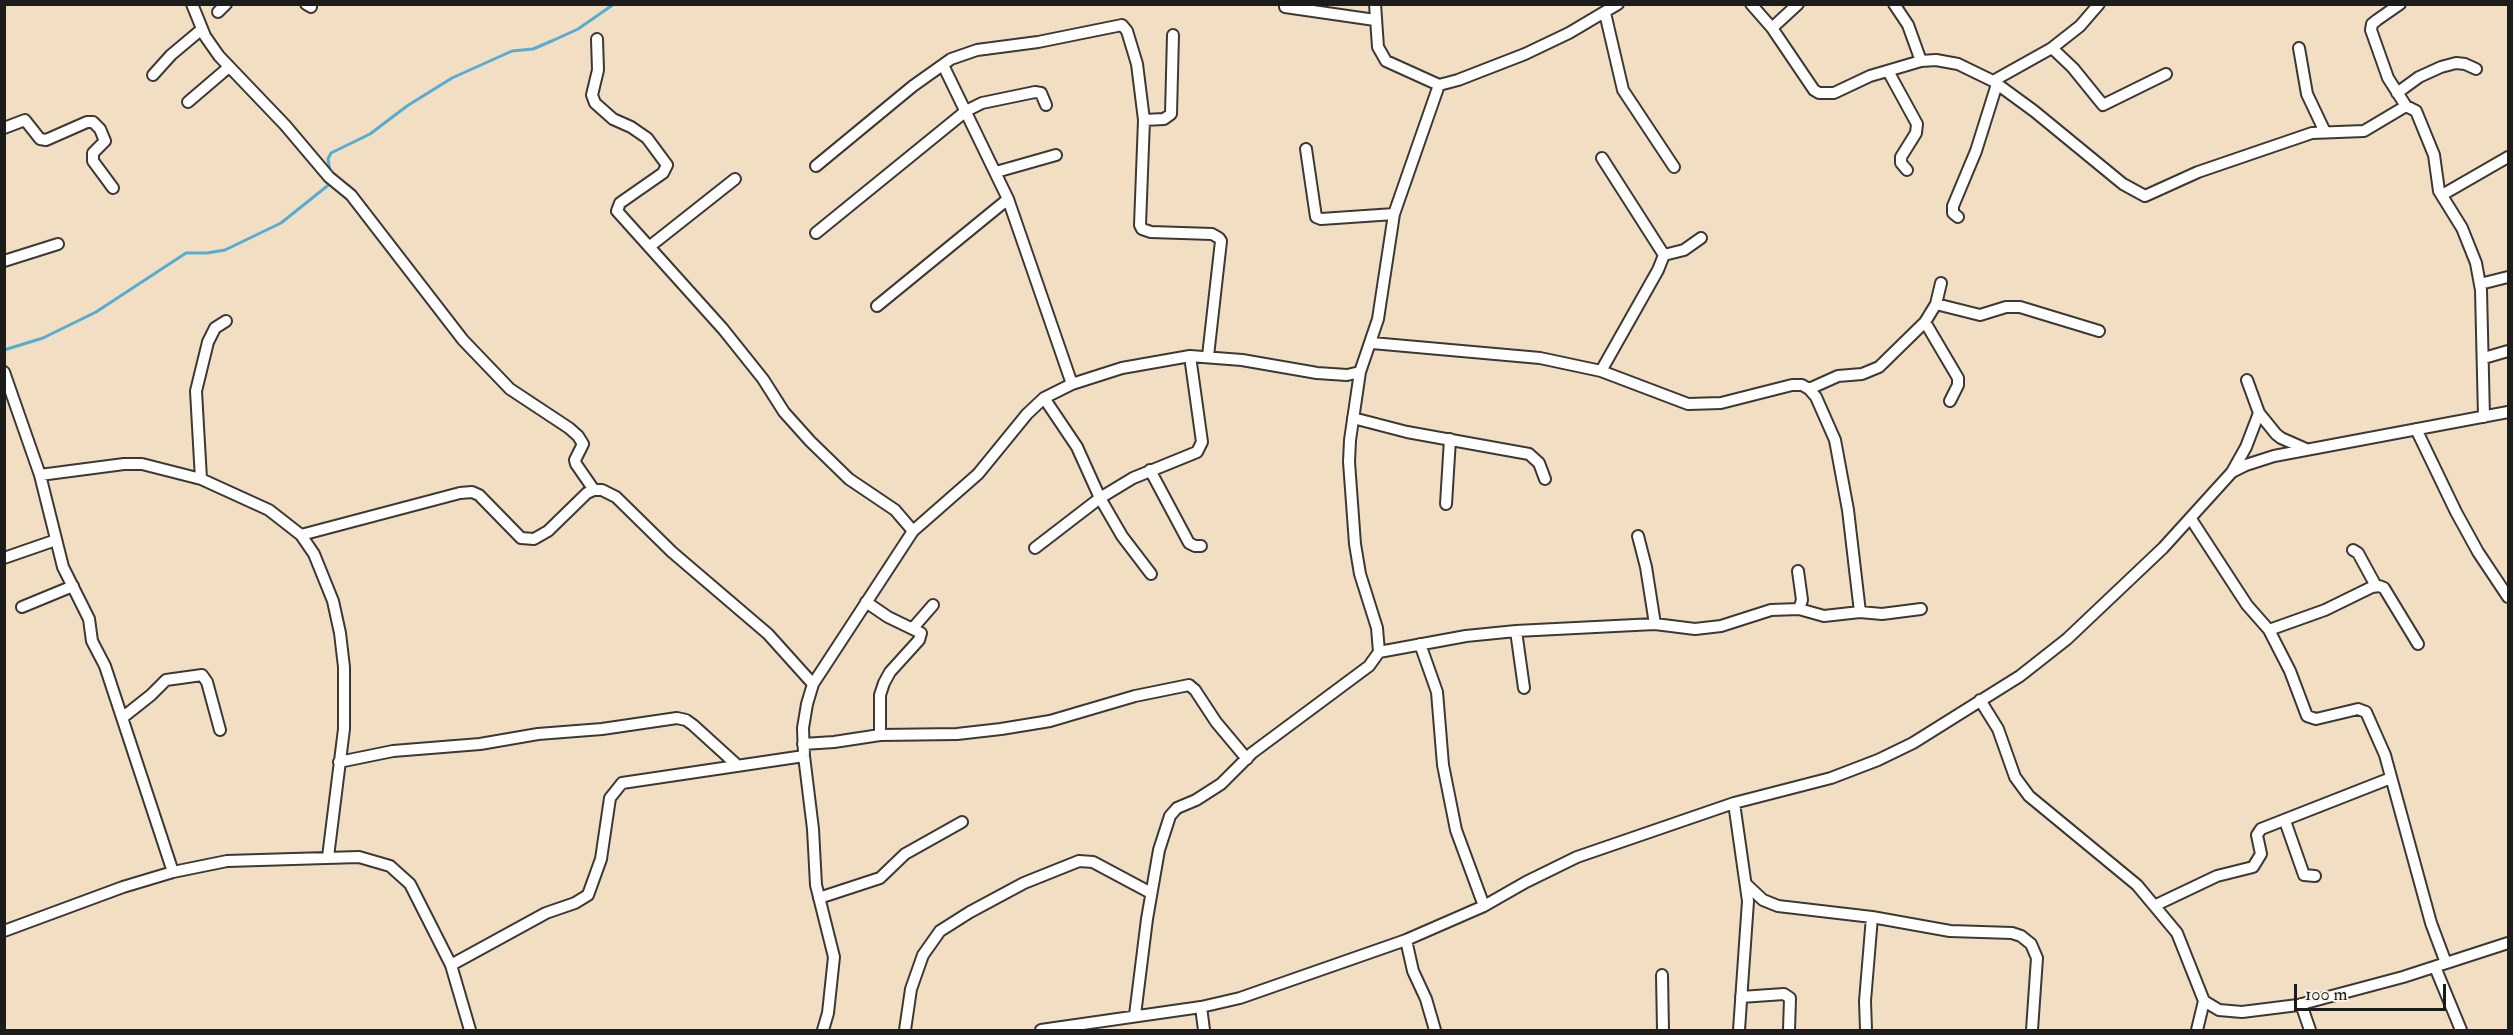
<!DOCTYPE html>
<html>
<head>
<meta charset="utf-8">
<style>
  body { margin:0 }
  #map { position:relative; width:2513px; height:1035px; overflow:hidden; background:#f2dfc3; font-family:"IM FELL Double Pica",serif }
  canvas { display:block }
  .frame { position:absolute; inset:0; border:6px solid #1c1c1c; pointer-events:none }
  .scale { position:absolute; left:2294px; top:984px; width:152px; height:27px; box-sizing:border-box; border:3px solid #1c1c1c; border-top:0; padding-left:8px; font-size:18px; line-height:21px; white-space:nowrap; color:#1c1c1c; -webkit-text-stroke:4px #f7f3e8; paint-order:stroke }
</style>
</head>
<body>
<div id="map">
<canvas width="2513" height="1035"></canvas>
<div class="frame"></div>
<div class="scale">100 m</div>
</div>
<script>
const g = document.querySelector('canvas').getContext('2d');
g.lineJoin = 'round';
const poly = rows => new Path2D(rows.map(r => 'M' + r).join(''));
function strokePath(path, color, width, dash) { g.strokeStyle = color; g.lineWidth = width; g.lineCap = dash ? 'butt' : 'round'; g.setLineDash(dash || []); g.stroke(path); }
strokePath(poly([
  [330,171,328,159,331,153,370,134,407,106,452,78,512,51,533,49,554,40,578,29,614,4],
  [4,350,43,338,96,312,186,253,207,253,225,250,281,223,331,183]
]), '#55add2', 3);
const minor = poly([
  [192,4,205,36,219,56,285,125,329,177,351,195,463,340,510,389,569,428,578,436,583,444,575,460,576,464,594,490],
  [306,4,311,7],
  [1375,4,1378,47,1386,61,1439,85],
  [1751,4,1772,28,1814,90,1819,93,1834,93,1870,76,1921,61,1936,60,1958,64,1993,81,2034,111,2123,184,2145,196,2198,172,2312,133,2364,131,2406,106],
  [1894,4,1908,25,1921,61],
  [2400,4,2377,20,2372,24,2371,30,2388,78,2406,106,2416,111,2434,155,2439,191,2462,228,2476,263,2481,290,2484,417],
  [1285,7,1375,20],
  [218,12,226,4],
  [1605,13,1623,90,1674,167],
  [1772,28,1798,4],
  [597,39,598,70,592,95,595,103,613,119,631,127,647,138,667,165,663,173,620,203,617,211,723,329,763,379,784,412,810,441,849,479,895,510,913,531],
  [2052,48,2080,26,2099,4],
  [2299,48,2307,94,2325,132],
  [943,65,1008,199,1072,384],
  [1888,71,1917,124,1916,133,1901,157,1901,163,1907,170],
  [153,75,171,55,202,29],
  [1993,81,2052,48,2073,68,2103,105,2166,74],
  [2397,93,2419,77,2441,67,2456,63,2465,64,2476,69],
  [188,102,229,67],
  [1144,120,1164,119,1171,114,1173,35],
  [4,128,25,120,40,139,46,140,87,122,93,122,100,129,105,141,93,153,93,161,113,188],
  [1306,149,1316,217,1321,219,1394,214],
  [816,166,913,86,951,59,977,50,1038,42,1122,25,1127,31,1137,64,1144,120,1140,225,1142,229,1151,232,1212,234,1219,238,1221,241,1208,356],
  [996,172,1056,155],
  [2442,195,2508,157],
  [1958,217,1953,213,1953,206,1976,151,1997,84],
  [816,233,966,111,982,103,1035,92,1041,93,1046,105],
  [649,247,735,179],
  [1664,255,1684,250,1701,238],
  [4,261,58,244],
  [2480,284,2508,277],
  [1936,304,1980,315,2006,307,2020,307,2099,331],
  [877,306,1008,199],
  [1925,322,1958,378,1958,385,1950,401],
  [1372,343,1540,358,1601,371,1688,404,1721,403,1792,385,1802,385,1809,389,1816,397,1835,440,1848,510,1860,612,1882,614,1921,609],
  [2484,358,2508,351],
  [1601,371,1658,270,1664,255,1602,158],
  [4,372,40,475,63,567,89,619,92,641,105,666,173,872],
  [2247,380,2259,413,2276,434,2281,438,2306,449],
  [1809,389,1838,376,1862,374,1879,367,1925,322,1936,304,1941,283],
  [1044,398,1077,447,1100,498,1122,536,1151,574],
  [1353,418,1407,432,1529,454,1539,463,1545,479],
  [2416,429,2456,512,2478,552,2508,597],
  [1150,470,1189,543,1195,546,1201,546],
  [2232,472,2246,447,2259,413],
  [40,475,124,464,142,464,201,479,269,510,301,535,314,554,333,601,340,633,344,667,344,729,328,857],
  [201,479,196,391,208,342,215,328,226,321],
  [1446,504,1450,439],
  [2191,519,2247,605,2269,630,2290,671,2307,716,2316,719,2358,709,2366,712,2385,755,2431,923,2446,963],
  [301,535,460,493,472,492,479,495,521,538,534,539,548,531,587,493,594,490,602,490,616,497,672,552,768,634,813,684],
  [1638,536,1646,567,1655,624],
  [1035,548,1100,498,1133,478,1197,452,1202,442,1190,356],
  [2353,550,2358,553,2376,586],
  [4,558,56,540],
  [866,602,888,617,921,633,919,640,890,672,884,683,880,695,880,735],
  [22,607,73,586],
  [1799,609,1824,616,1860,612],
  [913,628,933,605],
  [2269,630,2325,610,2372,587,2379,586,2384,588,2418,644],
  [1516,631,1524,688],
  [1420,644,1437,692,1443,765,1456,830,1484,906],
  [1379,652,1466,636,1516,631,1655,624,1695,629,1721,626,1771,610,1799,609,1802,600,1798,571],
  [1980,700,1998,729,2015,777,2029,796,2137,885,2177,933,2204,1001,2197,1030],
  [122,718,151,695,166,680,202,675,207,682,220,730],
  [803,744,834,742,880,735,957,734,1001,729,1050,721,1135,696,1189,685,1195,690,1216,722,1247,759],
  [339,762,393,751,480,744,538,734,602,729,677,718,686,720,693,725,737,765],
  [1734,803,1748,901,1739,1030],
  [2285,821,2304,875,2315,876],
  [1746,884,1763,900,1778,906,1872,917,1865,1001,1866,1030],
  [819,898,880,878,905,854,962,822],
  [2156,905,2217,876,2253,867,2261,854,2257,835,2261,829,2391,778],
  [1872,917,1950,931,2012,933,2021,936,2031,944,2037,958,2032,1030],
  [4,931,123,887,173,872,227,861,359,857,390,866,410,884,451,965,470,1030],
  [1406,940,1413,971,1426,999,1435,1030],
  [451,965,546,913,575,903,588,895,601,859,610,798,622,783,804,756],
  [2435,967,2461,1030],
  [1662,975,1663,1030],
  [1741,997,1784,994,1790,998,1789,1030],
  [2204,1001,2219,1010,2242,1012,2298,1005,2403,977,2508,943],
  [2301,1004,2310,1030],
  [1201,1007,1204,1030],
  [1135,1015,1147,919,1159,850,1170,816,1177,808,1196,800,1221,784,1252,753,1369,666,1379,652,1377,628,1360,574,1355,544,1349,462,1350,440,1360,372,1378,319,1394,214,1439,85,1458,80,1525,54,1569,33,1618,4],
  [823,1030,828,1013,834,957,816,885,813,829,804,756,803,728,807,704,813,684,913,531,978,474,1027,414,1044,398,1072,384,1122,368,1190,356,1242,360,1317,373,1347,375,1360,372],
  [905,1030,911,989,923,955,940,931,970,912,1024,883,1079,861,1093,862,1151,893],
  [1041,1030,1201,1007,1240,998,1406,940,1484,906,1526,882,1577,857,1734,803,1831,778,1878,760,1913,743,2020,676,2067,639,2163,548,2232,472,2246,465,2274,456,2508,412]
]);
strokePath(minor, '#3c3935', 14);
strokePath(minor, '#fff', 10);
</script>
</body>
</html>
